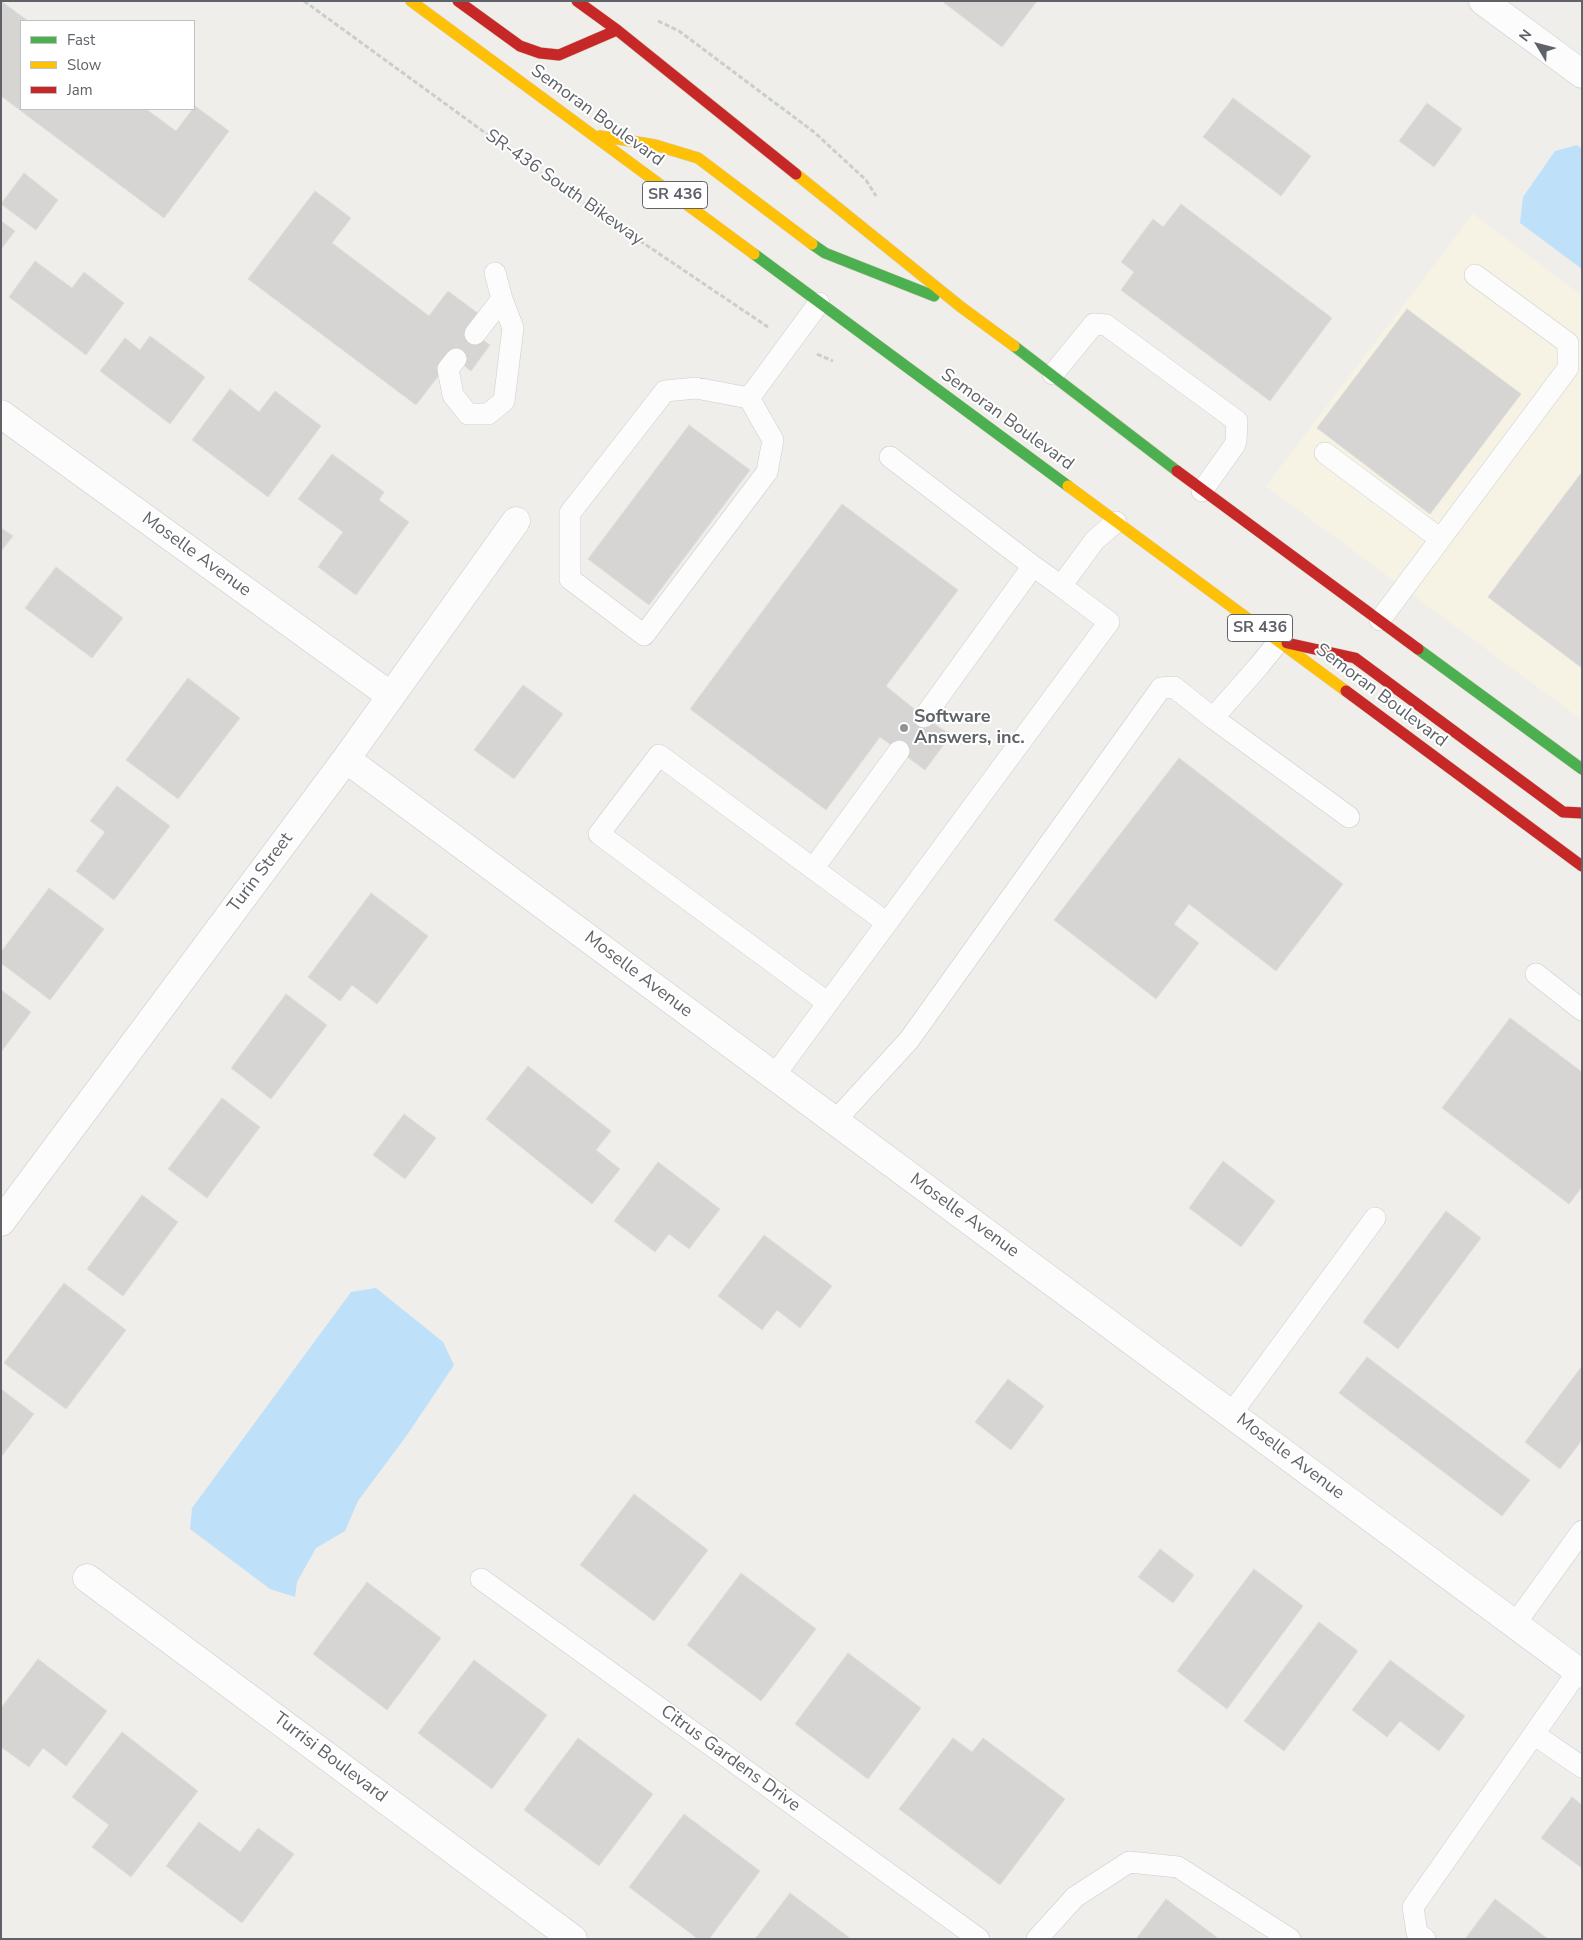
<!DOCTYPE html>
<html>
<head>
<meta charset="utf-8">
<style>
  body { margin:0 }
  #map { position:relative; width:1583px; height:1940px; overflow:hidden; background:#efeeea; font-family:"Nunito Sans",sans-serif }
  canvas { display:block }
  .frame { position:absolute; inset:0; border:2px solid #5f6368; pointer-events:none }
  .legend { position:absolute; left:20px; top:20px; width:175px; height:90px; box-sizing:border-box; background:#fff; border:1px solid #bfc1c3; margin:0; padding:6px 9px; list-style:none; font-size:15px; color:#5f6368 }
  .legend li { display:flex; align-items:center; gap:10px; height:25px }
  .legend b { width:25px; border:1px solid #bfc1c3 }
  .north { position:absolute; left:1513px; top:20px; width:50px; height:50px; -webkit-text-stroke:4px #fff; paint-order:stroke; rotate:307deg; font-size:14px; font-weight:700; line-height:20px; text-align:center; color:#5f6368 }
  .north::after { content:''; display:block; margin:auto; width:18px; height:22px; background:#5f6368; clip-path:polygon(50% 0,100% 100%,50% 72%,0 100%) }
</style>
</head>
<body>
<div id="map">
<canvas width="1583" height="1940"></canvas>
<div class="frame"></div>
<ul class="legend">
<li><b style="height:6px;background:#4caf50"></b>Fast</li>
<li><b style="height:6px;background:#ffc107"></b>Slow</li>
<li><b style="height:6px;background:#c62828"></b>Jam</li>
</ul>
<div class="north">N</div>
</div>
<script>
const g = document.querySelector('canvas').getContext('2d');
g.lineJoin = 'round';
function fill(path, color) { g.fillStyle = color; g.fill(path, 'evenodd'); }
const poly = rows => new Path2D(rows.map(r => 'M' + r).join(''));
function strokePath(path, color, width, dash) { g.strokeStyle = color; g.lineWidth = width; g.lineCap = dash ? 'butt' : 'round'; g.setLineDash(dash || []); g.stroke(path); }
function drawText(font, color, halo, rows, align = 'center') {
  g.font = font + ' "Nunito Sans",sans-serif'; g.lineWidth = 4; g.setLineDash([]); g.textBaseline = 'middle'; g.strokeStyle = halo; g.fillStyle = color; for (const [text, x, y, turn = 0] of rows) {
    g.save(); g.translate(x, y); g.rotate((+turn || 0) * Math.PI / 180); g.textAlign = isNaN(turn) ? turn : align; if (halo) g.strokeText(text, 0, 0); g.fillText(text, 0, 0); g.restore();
  }
}
fill(poly([
  [1473,214,1582,296,1582,720,1266,486]
]), '#f7f3e4');
fill(poly([
  [1577,145,1582,149,1582,269,1520,223,1523,197,1555,151],
  [376,1288,443,1342,454,1365,407,1435,358,1501,345,1531,316,1548,297,1582,295,1597,270,1589,190,1529,192,1508,351,1292]
]), '#bfe0f9');
const building = poly([
  [1,1,28,21,21,21,21,109,146,109,176,131,195,106,229,131,164,218,1,96,1,1],
  [942,1,1037,1,1002,47,942,1],
  [1233,98,1311,156,1281,196,1203,137,1233,98],
  [1427,103,1462,129,1434,167,1399,141,1427,103],
  [24,173,58,200,36,230,1,204,24,173],
  [315,191,351,218,332,243,429,316,448,291,483,317,472,332,490,345,471,371,453,357,416,405,248,279,315,191],
  [1181,204,1332,318,1270,401,1121,290,1134,272,1121,262,1153,219,1163,227,1181,204],
  [1,221,15,231,1,249,1,221],
  [35,261,72,288,84,272,124,303,86,355,9,297,35,261],
  [1407,309,1521,394,1430,514,1317,428,1407,309],
  [150,336,205,377,170,424,100,371,125,338,140,350,150,336],
  [230,389,259,412,275,391,321,426,268,497,192,440,230,389],
  [689,425,750,470,649,605,588,559,689,425],
  [332,454,384,492,379,500,409,522,356,595,318,567,343,532,298,499,332,454],
  [1582,472,1582,668,1488,597,1582,472],
  [842,504,958,590,886,686,924,717,951,735,925,770,880,737,826,810,690,709,842,504],
  [1,528,13,536,1,551,1,528],
  [56,567,123,618,92,658,25,608,56,567],
  [188,678,240,718,178,799,126,760,188,678],
  [523,685,563,714,514,779,474,750,523,685],
  [1179,758,1343,884,1276,971,1189,904,1174,924,1199,943,1156,999,1054,920,1179,758],
  [117,786,170,826,114,900,76,871,105,832,90,821,117,786],
  [49,888,104,929,50,1000,1,963,1,952,49,888],
  [371,893,428,936,377,1004,352,985,340,1001,308,977,371,893],
  [1,990,31,1012,1,1052,1,990],
  [286,994,327,1025,271,1099,231,1068,286,994],
  [1510,1018,1582,1072,1582,1187,1569,1204,1442,1108,1510,1018],
  [528,1066,611,1131,596,1150,620,1169,592,1204,486,1119,528,1066],
  [222,1098,260,1127,207,1198,168,1169,222,1098],
  [404,1114,436,1138,405,1179,373,1155,404,1114],
  [1223,1161,1275,1201,1241,1247,1189,1208,1223,1161],
  [658,1162,720,1209,689,1249,669,1234,655,1252,614,1221,658,1162],
  [142,1195,178,1222,123,1296,87,1269,142,1195],
  [1446,1211,1481,1238,1398,1349,1363,1322,1446,1211],
  [764,1235,832,1286,800,1328,777,1310,762,1330,718,1296,764,1235],
  [64,1283,126,1330,66,1409,4,1363,64,1283],
  [1367,1357,1530,1480,1502,1516,1339,1393,1367,1357],
  [1582,1366,1582,1440,1560,1469,1525,1442,1582,1366],
  [1008,1379,1044,1406,1011,1450,975,1422,1008,1379],
  [1,1389,34,1414,1,1457,1,1389],
  [634,1494,708,1550,654,1621,580,1565,634,1494],
  [1160,1549,1194,1575,1173,1603,1138,1577,1160,1549],
  [1254,1569,1303,1606,1227,1709,1177,1671,1254,1569],
  [741,1573,816,1629,761,1701,687,1645,741,1573],
  [367,1582,441,1638,387,1710,313,1654,367,1582],
  [1319,1622,1358,1651,1284,1751,1244,1721,1319,1622],
  [848,1653,921,1708,868,1779,795,1724,848,1653],
  [38,1659,107,1711,66,1766,43,1748,29,1767,1,1747,1,1708,38,1659],
  [474,1660,547,1715,492,1789,418,1733,474,1660],
  [1390,1660,1465,1716,1439,1751,1400,1721,1387,1737,1352,1710,1390,1660],
  [122,1732,198,1791,131,1877,92,1847,109,1825,72,1797,122,1732],
  [578,1738,653,1794,599,1866,524,1810,578,1738],
  [953,1738,972,1752,983,1738,1065,1799,1000,1885,899,1809,953,1738],
  [1572,1797,1582,1805,1582,1868,1541,1838,1572,1797],
  [684,1814,760,1871,709,1939,698,1939,629,1887,684,1814],
  [199,1822,240,1852,258,1828,294,1854,242,1923,166,1866,199,1822],
  [790,1893,851,1939,755,1939,790,1893],
  [1166,1899,1219,1939,1136,1939,1166,1899],
  [1495,1899,1548,1939,1465,1939,1495,1899]
]);
fill(building, '#d6d5d3');
strokePath(building, '#deddd9', 1);
const lane = poly([
  [495,273,502,299],
  [456,359,448,369,453,395,468,414,488,414,504,401,513,328,502,299,475,334],
  [1053,374,1094,324,1106,325,1237,421,1236,441,1234,446,1202,491],
  [696,388,749,398,773,440,767,472,644,635,570,579,570,513,665,391,696,388],
  [749,398,819,303],
  [1325,453,1439,538],
  [890,457,1033,566],
  [1380,620,1568,368,1568,343,1475,275],
  [924,717,1033,566,1061,586],
  [1213,718,1258,667,1279,641],
  [813,869,899,751],
  [1536,974,1582,1010],
  [828,1003,599,834,659,755,887,923],
  [774,1076,1109,622,1061,586,1095,540,1116,522],
  [835,1121,909,1040,1161,688,1174,687,1213,718,1349,817],
  [1231,1414,1375,1218],
  [481,1579,979,1939],
  [1515,1624,1582,1531],
  [1535,1735,1582,1767],
  [1037,1939,1075,1897,1129,1862,1178,1867,1290,1939],
  [1425,1939,1417,1933,1413,1907,1578,1671]
]);
const street = poly([
  [1483,1,1582,74],
  [1,414,391,696],
  [346,759,1582,1674],
  [1,1222,346,759,516,521],
  [87,1578,573,1939]
]);
const fast = poly([
  [812,244,825,253,934,296],
  [754,254,1068,486],
  [1014,346,1177,471],
  [1418,649,1582,769]
]);
const slow = poly([
  [411,1,754,254],
  [600,136,655,145,698,158,812,244],
  [796,174,961,307,1014,346],
  [1068,486,1346,691]
]);
const jam = poly([
  [458,1,520,46,540,53,559,55,617,30],
  [577,1,617,30,796,174],
  [1177,471,1418,649],
  [1287,643,1355,658,1563,812,1582,813],
  [1346,691,1582,866]
]);
strokePath(lane, '#cbcccc', 22);
strokePath(street, '#cbcccc', 29);
strokePath(fast, '#d7ceb8', 12);
strokePath(slow, '#d7ceb8', 12);
strokePath(jam, '#d7ceb8', 12);
strokePath(poly([
  [304,1,557,185,768,327],
  [658,21,679,31,814,132,866,180,876,196],
  [817,354,833,361]
]), '#cacfcc', 3, [5, 2.5]);
strokePath(lane, '#fdfcfc', 21);
strokePath(street, '#fdfcfc', 28);
strokePath(fast, '#4caf50', 11);
strokePath(slow, '#ffc107', 11);
strokePath(jam, '#c62828', 11);
for (const [x, y, r, color] of [
  [904,728,5,"#919496"]
]) { const dot = new Path2D(); dot.arc(x, y, r, 0, 2 * Math.PI); g.fillStyle = color; g.fill(dot); strokePath(dot, '#fff', 2); }
for (const [x, y, w] of [
  [675,195,65],
  [1260,628,65]
]) { const box = new Path2D(); box.roundRect(x - w / 2, y - 13.5, w, 27, 4); g.fillStyle = '#fff'; g.fill(box); strokePath(box, '#5f6368', 1); }
drawText('bold 16px', '#5f6368', null, [
  ["SR 436",675,195],
  ["SR 436",1260,628]
]);
drawText('18px', '#5f6368', '#fff', [
  ["Semoran Boulevard",597,116,36],
  ["SR-436 South Bikeway",564,188,35],
  ["Semoran Boulevard",1007,420,36],
  ["Moselle Avenue",196,555,36],
  ["Semoran Boulevard",1381,696,37],
  ["Turin Street",261,873,-53],
  ["Moselle Avenue",638,975,37],
  ["Moselle Avenue",964,1216,36],
  ["Moselle Avenue",1290,1457,37],
  ["Turrisi Boulevard",330,1758,37],
  ["Citrus Gardens Drive",730,1759,36]
]);
drawText('bold 18px', '#5f6368', '#fff', [
  ["Software",914,718],
  ["Answers, inc.",914,739]
], 'left');
</script>
</body>
</html>
